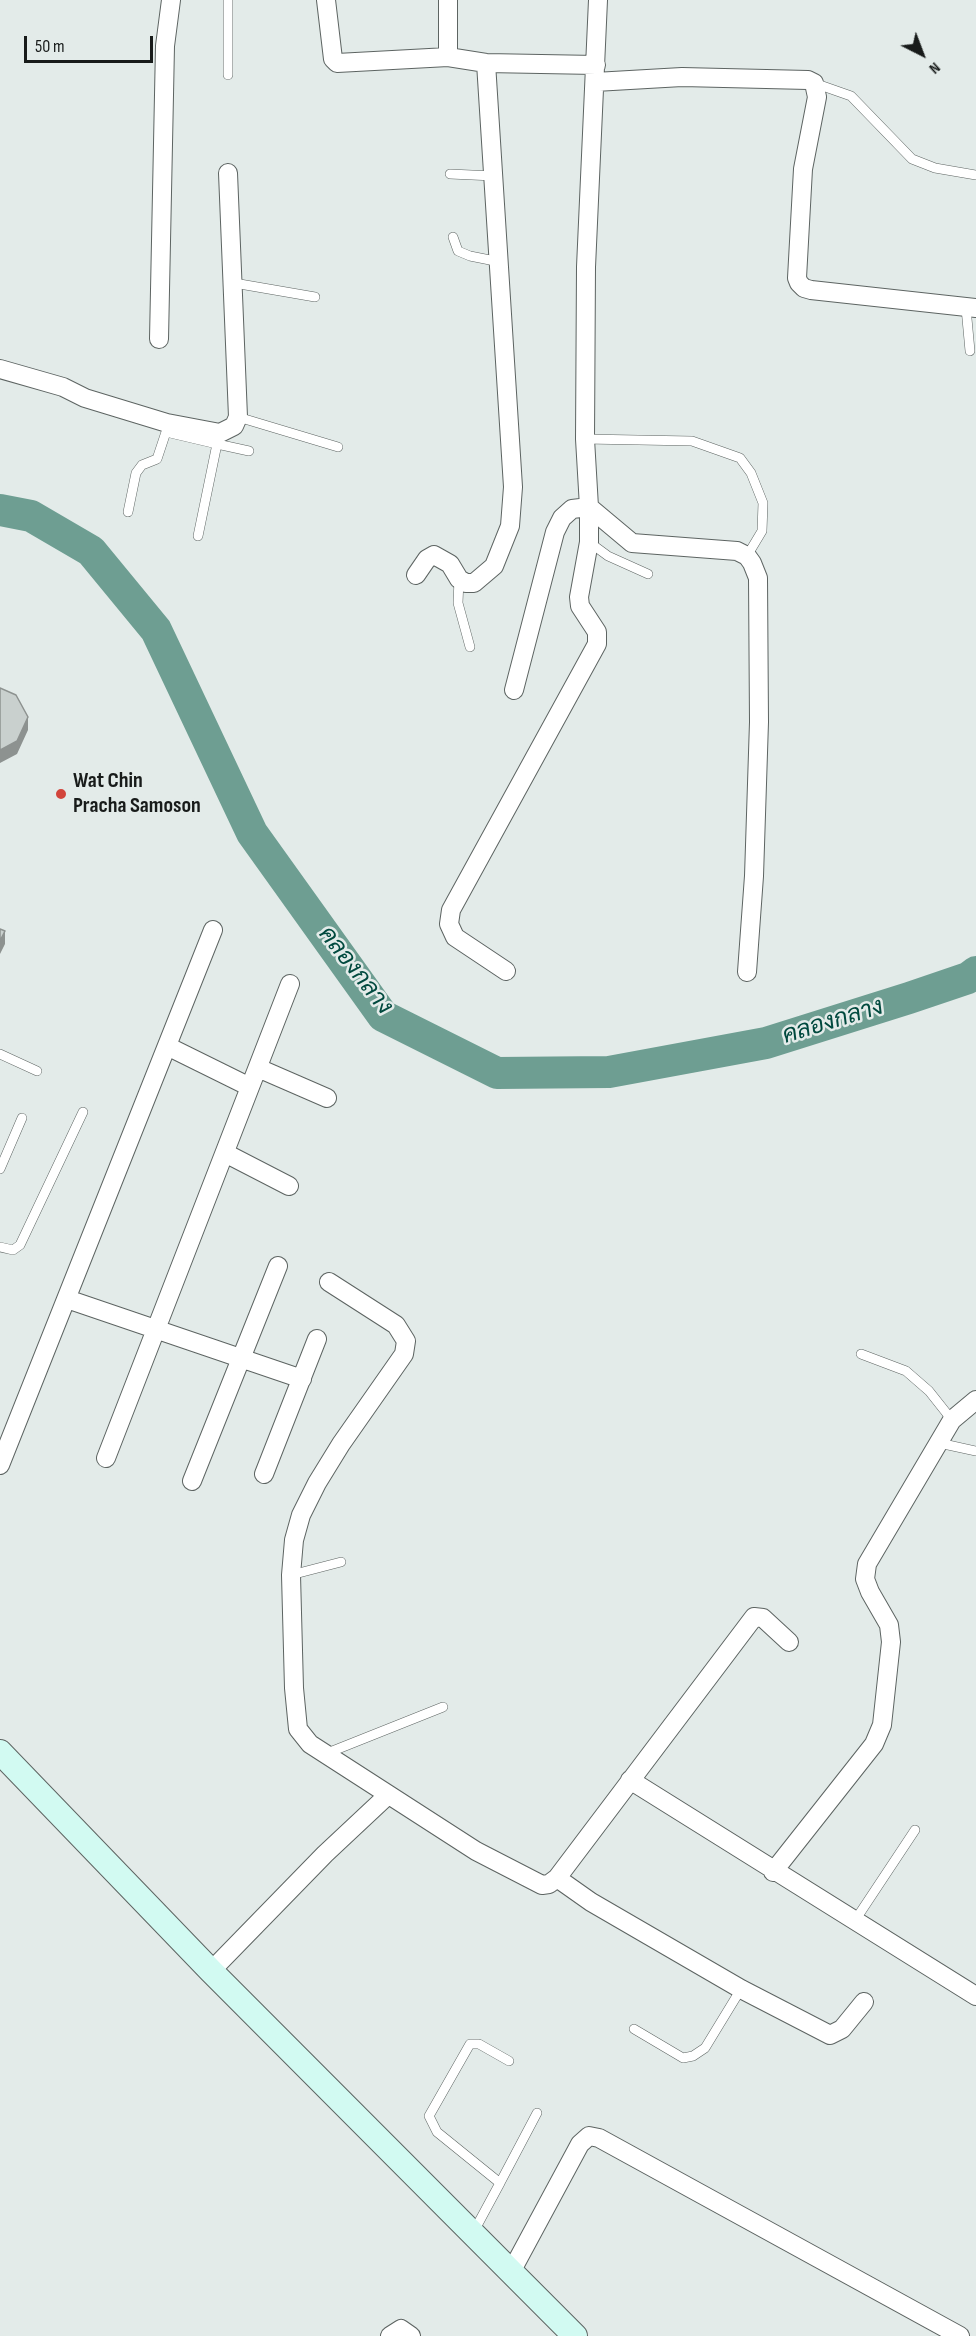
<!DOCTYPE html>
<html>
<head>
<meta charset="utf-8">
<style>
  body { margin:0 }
  #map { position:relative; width:976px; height:2336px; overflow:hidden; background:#e3ebe9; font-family:"Sofia Sans Condensed",sans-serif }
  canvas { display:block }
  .north { position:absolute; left:892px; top:24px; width:60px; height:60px; -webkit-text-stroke:4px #e3ebe9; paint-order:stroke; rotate:138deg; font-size:16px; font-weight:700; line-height:24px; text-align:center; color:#181b1a }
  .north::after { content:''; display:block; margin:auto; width:21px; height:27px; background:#181b1a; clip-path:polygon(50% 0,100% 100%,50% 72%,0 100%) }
  .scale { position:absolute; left:24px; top:36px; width:129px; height:27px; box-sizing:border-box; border:3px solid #181b1a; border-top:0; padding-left:8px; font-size:18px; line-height:21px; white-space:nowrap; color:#181b1a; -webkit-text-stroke:4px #e3ebe9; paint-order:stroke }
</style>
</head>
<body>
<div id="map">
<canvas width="976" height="2336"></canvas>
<div class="north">N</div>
<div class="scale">50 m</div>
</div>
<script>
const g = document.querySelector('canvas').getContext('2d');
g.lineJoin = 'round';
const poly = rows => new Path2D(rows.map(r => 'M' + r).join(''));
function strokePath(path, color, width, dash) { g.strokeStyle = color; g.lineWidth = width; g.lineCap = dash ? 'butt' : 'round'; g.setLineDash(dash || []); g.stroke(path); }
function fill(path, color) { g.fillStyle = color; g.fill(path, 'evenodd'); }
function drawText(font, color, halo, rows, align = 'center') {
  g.font = font + ' "Sofia Sans Condensed",Sarabun,sans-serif'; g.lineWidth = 5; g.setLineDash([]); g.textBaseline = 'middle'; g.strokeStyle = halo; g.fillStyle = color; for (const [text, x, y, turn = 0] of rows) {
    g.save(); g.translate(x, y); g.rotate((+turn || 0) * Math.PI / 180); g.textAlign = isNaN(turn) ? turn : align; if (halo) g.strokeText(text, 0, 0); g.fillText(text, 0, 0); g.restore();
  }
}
strokePath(poly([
  [0,510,31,516,91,551,156,630,252,833,383,1016,497,1073,609,1072,766,1043,909,998,968,978,976,972]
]), '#6e9e92', 32);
const lane = poly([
  [228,0,228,75],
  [814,83,851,96,912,159,935,168,976,175],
  [450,174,494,176],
  [453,237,458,251,470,256,500,262],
  [234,283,315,297],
  [966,308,970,351],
  [238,417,338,447],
  [585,439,692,441,740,458,751,473,763,503,762,531,747,556],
  [128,512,136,473,142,465,157,459,166,432,217,444,220,433],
  [198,536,217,444,249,451],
  [589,542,608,556,648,574],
  [459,579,458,603,470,647],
  [0,1054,37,1071],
  [0,1169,22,1118],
  [0,1247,13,1250,20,1245,83,1112],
  [861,1354,906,1371,929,1391,952,1420],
  [939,1443,976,1451],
  [291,1575,341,1562],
  [325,1754,443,1707],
  [854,1922,915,1830],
  [634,2029,683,2058,693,2056,705,2048,741,1989],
  [500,2183,537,2113],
  [473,2233,500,2183,437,2132,429,2116,470,2044,479,2044,509,2061]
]);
const street = poly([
  [326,0,333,59,337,63,448,57,486,63,596,65],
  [598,0,586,267,585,439,589,507,632,543,737,551,747,556,752,563,758,578,759,722,754,876,747,972],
  [448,57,448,0],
  [595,82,682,77,808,80,814,83,817,97,803,169,797,278,799,283,804,288,811,290,976,308],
  [159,339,165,46,171,0],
  [0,369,63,387,85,398,167,423,220,433,234,426,238,417,228,173],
  [416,575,427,559,434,555,450,564,459,579,466,583,474,583,494,566,510,526,513,487,486,63],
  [506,971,455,937,449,924,451,910,597,644,597,632,580,606,579,597,589,542,589,507,572,509,562,518,555,532,514,690],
  [167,1046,250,1087],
  [258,1068,327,1098],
  [225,1153,289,1186],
  [329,1282,396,1325,406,1341,404,1354,341,1444,317,1483,301,1515,294,1540,291,1575,294,1688,298,1729,310,1744,476,1851,542,1885,549,1884,557,1878,754,1617,763,1618,789,1642],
  [67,1299,302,1379],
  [106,1458,290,984],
  [0,1465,213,930],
  [264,1474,317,1339],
  [192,1481,278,1266],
  [630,1780,976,1996],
  [773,1872,874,1744,882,1725,891,1642,889,1625,870,1592,865,1579,867,1564,952,1420,976,1400],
  [557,1878,591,1902,741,1989,830,2035,842,2029,864,2002],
  [211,1971,325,1854,388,1795],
  [511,2272,580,2144,589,2136,599,2138,960,2336],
  [390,2336,401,2329,411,2336]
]);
const secondary = poly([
  [0,1752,211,1971,575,2336]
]);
strokePath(lane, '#5d6462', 10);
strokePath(street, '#5d6462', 20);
strokePath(secondary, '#5d6462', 26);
strokePath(lane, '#fff', 9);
strokePath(street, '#fff', 18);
strokePath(secondary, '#d2faf2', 24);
fill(poly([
  [28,717,28,730,17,754,0,763,0,750],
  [5,931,5,944,0,954,0,941]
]), '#8d9290');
const building = poly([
  [0,688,16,695,28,717,17,741,0,750,0,688],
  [0,929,5,931,0,941,0,929]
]);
fill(building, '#c9d0ce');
strokePath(building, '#8d9290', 1.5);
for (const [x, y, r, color] of [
  [61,794,6,"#d2443b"]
]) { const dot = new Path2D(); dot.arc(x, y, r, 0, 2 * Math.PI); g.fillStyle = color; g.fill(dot); strokePath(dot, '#e3ebe9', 2); }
drawText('bold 22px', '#181b1a', '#e3ebe9', [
  ["Wat Chin",73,781],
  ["Pracha Samoson",73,806]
], 'left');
drawText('italic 24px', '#00493e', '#e3ebe9', [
  ["คลองกลาง",355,971,52],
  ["คลองกลาง",833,1022,-17]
]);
</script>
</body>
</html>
